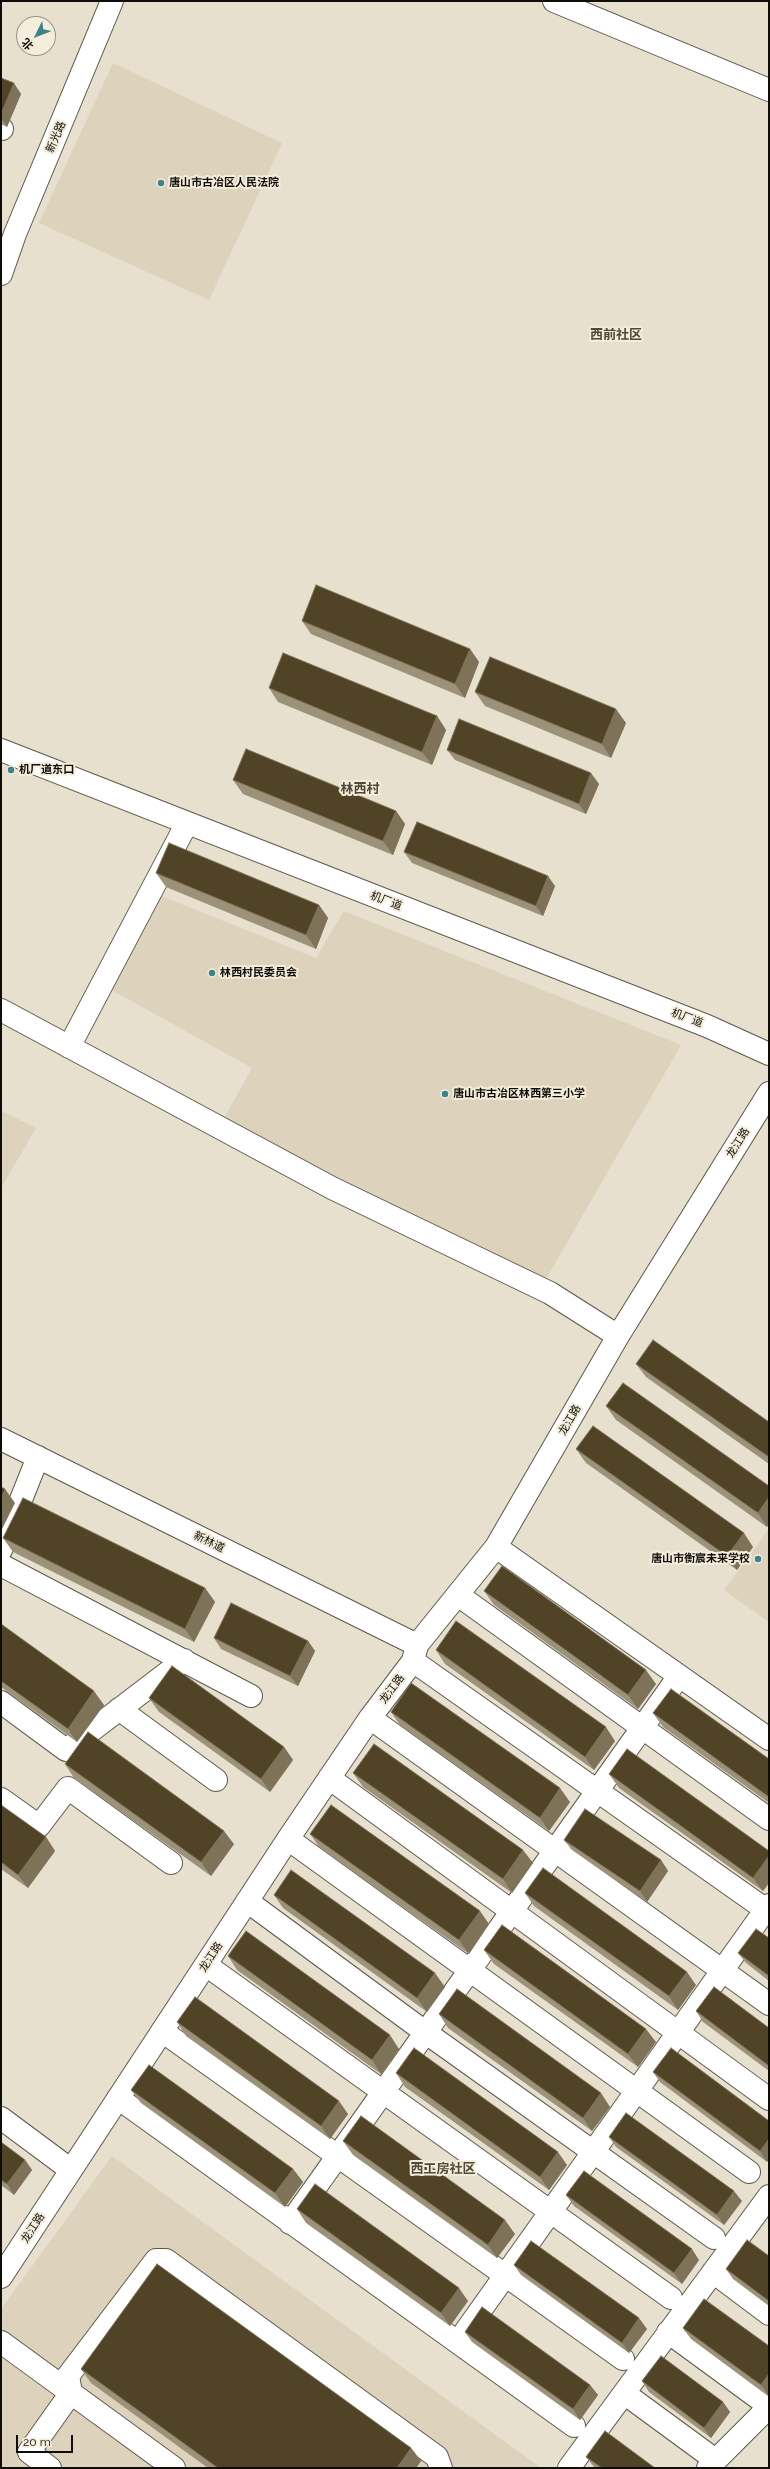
<!DOCTYPE html>
<html>
<head>
<meta charset="utf-8">
<style>
  body { margin:0 }
  #map { position:relative; width:770px; height:2469px; overflow:hidden; background:#e7e0cf; font-family:Raleway,"Noto Sans SC",sans-serif }
  canvas { display:block }
  .frame { position:absolute; inset:0; border:2px solid #0f0d08; pointer-events:none }
  .north { position:absolute; left:16px; top:16px; width:40px; height:40px; box-sizing:border-box; background:#f5eddc; border:1px solid #999387; border-radius:50%; rotate:227deg; font-size:11px; font-weight:700; line-height:16px; text-align:center; color:#0f0d08 }
  .north::after { content:''; display:block; margin:auto; width:14px; height:18px; background:#3c838d; clip-path:polygon(50% 0,100% 100%,50% 72%,0 100%) }
  .scale { position:absolute; left:16px; top:2435px; width:57px; height:18px; box-sizing:border-box; border:2px solid #0f0d08; border-top:0; padding-left:5px; font-size:12px; line-height:14px; white-space:nowrap; color:#0f0d08; -webkit-text-stroke:3px #f5eddc; paint-order:stroke }
</style>
</head>
<body>
<div id="map">
<canvas width="770" height="2469"></canvas>
<div class="frame"></div>
<div class="north">北</div>
<div class="scale">20 m</div>
</div>
<script>
const g = document.querySelector('canvas').getContext('2d');
g.lineJoin = 'round';
function fill(path, color) { g.fillStyle = color; g.fill(path, 'evenodd'); }
const poly = rows => new Path2D(rows.map(r => 'M' + r).join(''));
function strokePath(path, color, width, dash) { g.strokeStyle = color; g.lineWidth = width; g.lineCap = dash ? 'butt' : 'round'; g.setLineDash(dash || []); g.stroke(path); }
function drawText(font, color, halo, rows, align = 'center') {
  g.font = font + ' Raleway,"Noto Sans SC",sans-serif'; g.lineWidth = 4; g.setLineDash([]); g.textBaseline = 'middle'; g.strokeStyle = halo; g.fillStyle = color; for (const [text, x, y, turn = 0] of rows) {
    g.save(); g.translate(x, y); g.rotate((+turn || 0) * Math.PI / 180); g.textAlign = isNaN(turn) ? turn : align; if (halo) g.strokeText(text, 0, 0); g.fillText(text, 0, 0); g.restore();
  }
}
fill(poly([
  [113,63,282,143,209,300,39,223],
  [156,894,316,958,344,911,681,1045,543,1284,223,1120,252,1068,108,988],
  [1,1111,36,1128,1,1188],
  [769,1529,769,1622,724,1590],
  [112,2156,541,2468,1,2468,1,2309]
]), '#ddd2bb');
const minor = poly([
  [554,1,769,90],
  [1,129,2,129],
  [1,750,707,1026,769,1054],
  [1,1010,332,1188,550,1293,618,1336],
  [69,1047,187,823],
  [1,1439,417,1645],
  [496,1547,769,1739],
  [1,1550,38,1457],
  [1,1565,251,1696],
  [458,1595,769,1819],
  [413,1661,769,1912],
  [1,1702,66,1750,184,1660],
  [119,1709,216,1780],
  [370,1718,769,2004],
  [329,1778,769,2099],
  [1,1799,39,1826,68,1788,171,1863],
  [288,1839,749,2172],
  [247,1901,425,2032,714,2238],
  [206,1965,671,2298],
  [162,2031,623,2359],
  [118,2098,574,2426],
  [1,2118,71,2170],
  [290,2223,679,1676],
  [713,2272,769,2314],
  [1,2277,288,1839,370,1718,413,1661,417,1645,496,1547,618,1336,769,1093],
  [465,2332,769,1905],
  [668,2332,769,2406],
  [1,2342,174,2468],
  [624,2393,714,2459],
  [50,2468,29,2452,71,2393,68,2376,156,2260,166,2260,437,2457,441,2468],
  [569,2468,769,2196],
  [708,2468,769,2407]
]);
const major = poly([
  [1,274,15,234,112,1]
]);
strokePath(minor, '#5f584a', 24);
strokePath(major, '#5f584a', 24);
strokePath(minor, '#fff', 22);
strokePath(major, '#fff', 22);
fill(poly([
  [1,78,21,94,7,127,1,124],
  [302,621,470,649,479,662,465,698,311,634],
  [269,688,437,716,446,730,432,765,278,702],
  [475,692,626,723,611,758,485,706],
  [447,750,599,784,586,814,455,760],
  [233,780,396,811,405,824,393,855,243,794],
  [404,852,555,886,543,916,412,863],
  [156,873,319,905,328,918,316,949,166,887],
  [636,1364,769,1422,769,1464,646,1377],
  [606,1406,769,1486,769,1524,767,1527,616,1420],
  [576,1449,753,1547,737,1570,586,1463],
  [3,1538,205,1588,215,1602,194,1642,13,1552],
  [484,1591,656,1684,638,1709,494,1605],
  [1,1624,104,1705,77,1742,1,1687],
  [214,1638,308,1641,315,1651,298,1686,221,1649],
  [436,1650,615,1741,594,1770,445,1664],
  [149,1698,284,1747,293,1760,270,1792,159,1712],
  [391,1712,570,1802,549,1831,400,1725],
  [653,1713,769,1759,769,1803,663,1727],
  [65,1764,234,1844,211,1876,74,1778],
  [353,1773,533,1863,512,1893,363,1787],
  [609,1774,769,1851,769,1883,763,1891,619,1788],
  [1,1805,46,1837,55,1851,28,1888,1,1869],
  [310,1834,489,1924,469,1954,320,1848],
  [564,1840,661,1860,668,1871,647,1902,572,1850],
  [525,1893,696,1985,678,2010,534,1906],
  [274,1895,445,1987,427,2012,283,1908],
  [769,1938,769,1981,746,1963,738,1953],
  [484,1950,656,2042,638,2067,494,1964],
  [228,1956,399,2049,381,2074,237,1970],
  [696,2011,769,2028,769,2071,703,2022],
  [439,2014,610,2107,592,2131,448,2028],
  [177,2022,348,2114,330,2139,186,2036],
  [653,2072,769,2121,769,2159,767,2162,660,2082],
  [396,2073,567,2165,549,2190,405,2087],
  [131,2090,293,2169,303,2182,285,2207,141,2103],
  [609,2137,742,2201,724,2225,616,2147],
  [343,2141,515,2234,497,2258,353,2155],
  [1,2142,25,2160,32,2170,14,2195,1,2185],
  [566,2195,699,2260,682,2284,574,2206],
  [297,2209,468,2301,450,2326,306,2223],
  [769,2256,769,2306,733,2279,726,2269],
  [514,2265,647,2329,629,2353,521,2275],
  [704,2299,768,2396,691,2339,683,2328],
  [465,2332,590,2385,598,2395,580,2420,472,2342],
  [81,2369,411,2448,421,2461,416,2468,208,2468,91,2383],
  [642,2381,723,2402,730,2412,711,2438,649,2392],
  [586,2457,655,2468,595,2468]
]), '#9c927a');
fill(poly([
  [14,83,21,94,7,127,1,118,1,114],
  [470,649,479,662,465,698,455,684],
  [616,709,626,723,611,758,602,744],
  [437,716,446,730,432,765,422,752],
  [591,773,599,784,586,814,579,804],
  [396,811,405,824,393,855,383,841],
  [548,876,555,886,543,916,536,906],
  [319,905,328,918,316,949,306,935],
  [5,1489,15,1503,1,1531,1,1498],
  [769,1497,769,1524,767,1527,758,1513],
  [744,1533,753,1547,737,1570,727,1556],
  [205,1588,215,1602,194,1642,185,1629],
  [308,1641,315,1651,298,1686,290,1676],
  [646,1670,656,1684,638,1709,628,1695],
  [94,1691,104,1705,77,1742,68,1729],
  [606,1727,615,1741,594,1770,585,1757],
  [284,1747,293,1760,270,1792,261,1779],
  [560,1788,570,1802,549,1831,540,1818],
  [224,1831,234,1844,211,1876,201,1862],
  [46,1837,55,1851,28,1888,18,1875],
  [523,1850,533,1863,512,1893,503,1879],
  [769,1856,769,1883,763,1891,753,1878],
  [661,1860,668,1871,647,1902,640,1891],
  [480,1911,489,1924,469,1954,459,1940],
  [687,1972,696,1985,678,2010,669,1996],
  [435,1973,445,1987,427,2012,417,1998],
  [646,2029,656,2042,638,2067,628,2054],
  [390,2035,399,2049,381,2074,372,2060],
  [601,2093,610,2107,592,2131,583,2118],
  [339,2101,348,2114,330,2139,321,2126],
  [769,2139,769,2159,767,2162,760,2151],
  [558,2152,567,2165,549,2190,540,2177],
  [25,2160,32,2170,14,2195,7,2184],
  [293,2169,303,2182,285,2207,275,2193],
  [734,2191,742,2201,724,2225,717,2215],
  [505,2220,515,2234,497,2258,488,2245],
  [692,2249,699,2260,682,2284,674,2273],
  [459,2288,468,2301,450,2326,441,2313],
  [639,2318,647,2329,629,2353,622,2343],
  [769,2374,769,2395,768,2396,761,2385],
  [590,2385,598,2395,580,2420,573,2409],
  [723,2402,730,2412,711,2438,704,2428],
  [411,2448,421,2461,416,2468,397,2468]
]), '#7e7259');
const building = poly([
  [1,78,14,83,1,114,1,78],
  [316,585,470,649,455,684,302,621,316,585],
  [283,653,437,716,422,752,269,688,283,653],
  [490,657,616,709,602,744,475,692,490,657],
  [459,719,591,773,579,804,447,750,459,719],
  [246,749,396,811,383,841,233,780,246,749],
  [417,822,548,876,536,906,404,852,417,822],
  [169,843,319,905,306,935,156,873,169,843],
  [653,1340,769,1422,769,1457,636,1364,653,1340],
  [623,1383,769,1486,769,1497,758,1513,606,1406,623,1383],
  [593,1426,744,1533,727,1556,576,1449,593,1426],
  [1,1487,5,1489,1,1498,1,1487],
  [23,1498,205,1588,185,1629,3,1538,23,1498],
  [502,1566,646,1670,628,1695,484,1591,502,1566],
  [231,1603,308,1641,290,1676,214,1638,231,1603],
  [456,1621,606,1727,585,1757,436,1650,456,1621],
  [1,1624,94,1691,68,1729,1,1681,1,1624],
  [172,1666,284,1747,261,1779,149,1698,172,1666],
  [411,1683,560,1788,540,1818,391,1712,411,1683],
  [671,1689,769,1759,769,1797,653,1713,671,1689],
  [88,1732,224,1831,201,1862,65,1764,88,1732],
  [374,1744,523,1850,503,1879,353,1773,374,1744],
  [627,1749,769,1851,769,1856,753,1878,609,1774,627,1749],
  [1,1805,46,1837,18,1875,1,1862,1,1805],
  [331,1805,480,1911,459,1940,310,1834,331,1805],
  [585,1809,661,1860,640,1891,564,1840,585,1809],
  [543,1868,687,1972,669,1996,525,1893,543,1868],
  [291,1870,435,1973,417,1998,274,1895,291,1870],
  [502,1925,646,2029,628,2054,484,1950,502,1925],
  [756,1929,769,1938,769,1976,738,1953,756,1929],
  [246,1931,390,2035,372,2060,228,1956,246,1931],
  [714,1987,769,2028,769,2066,696,2011,714,1987],
  [457,1989,601,2093,583,2118,439,2014,457,1989],
  [195,1997,339,2101,321,2126,177,2022,195,1997],
  [414,2048,558,2152,540,2177,396,2073,414,2048],
  [671,2048,769,2121,769,2139,760,2151,653,2072,671,2048],
  [149,2065,293,2169,275,2193,131,2090,149,2065],
  [626,2113,734,2191,717,2215,609,2137,626,2113],
  [361,2116,505,2220,488,2245,343,2141,361,2116],
  [1,2142,25,2160,7,2184,1,2180,1,2142],
  [584,2171,692,2249,674,2273,566,2195,584,2171],
  [315,2184,459,2288,441,2313,297,2209,315,2184],
  [747,2240,769,2256,769,2301,726,2269,747,2240],
  [531,2241,639,2318,622,2343,514,2265,531,2241],
  [157,2264,411,2448,397,2468,218,2468,81,2369,157,2264],
  [704,2299,769,2346,769,2374,761,2385,683,2328,704,2299],
  [482,2307,590,2385,573,2409,465,2332,482,2307],
  [661,2356,723,2402,704,2428,642,2381,661,2356],
  [605,2431,655,2468,602,2468,586,2457,605,2431]
]);
fill(building, '#514326');
strokePath(building, '#7e7259', 1);
for (const [x, y, r, color] of [
  [161,183,4,"#3c838d"],
  [11,770,4,"#3c838d"],
  [212,973,4,"#3c838d"],
  [445,1094,4,"#3c838d"],
  [758,1559,4,"#3c838d"]
]) { const dot = new Path2D(); dot.arc(x, y, r, 0, 2 * Math.PI); g.fillStyle = color; g.fill(dot); strokePath(dot, '#f5eddc', 1.5); }
drawText('11px', '#0f0d08', '#f5eddc', [
  ["新光路",56,137,-67],
  ["机厂道",386,901,21],
  ["机厂道",687,1018,21],
  ["龙江路",738,1143,-58],
  ["龙江路",570,1420,-60],
  ["新林道",209,1542,26],
  ["龙江路",392,1689,-53],
  ["龙江路",211,1957,-57],
  ["龙江路",33,2228,-57]
]);
drawText('bold 11px', '#0f0d08', '#f5eddc', [
  ["唐山市古冶区人民法院",169,183],
  ["机厂道东口",19,770],
  ["林西村民委员会",220,973],
  ["唐山市古冶区林西第三小学",453,1094],
  ["唐山市衡宸未来学校",750,1559,"right"]
], 'left');
drawText('bold 13px', '#4f493b', '#f5eddc', [
  ["西前社区",616,335],
  ["林西村",360,789],
  ["西工房社区",443,2169]
]);
</script>
</body>
</html>
